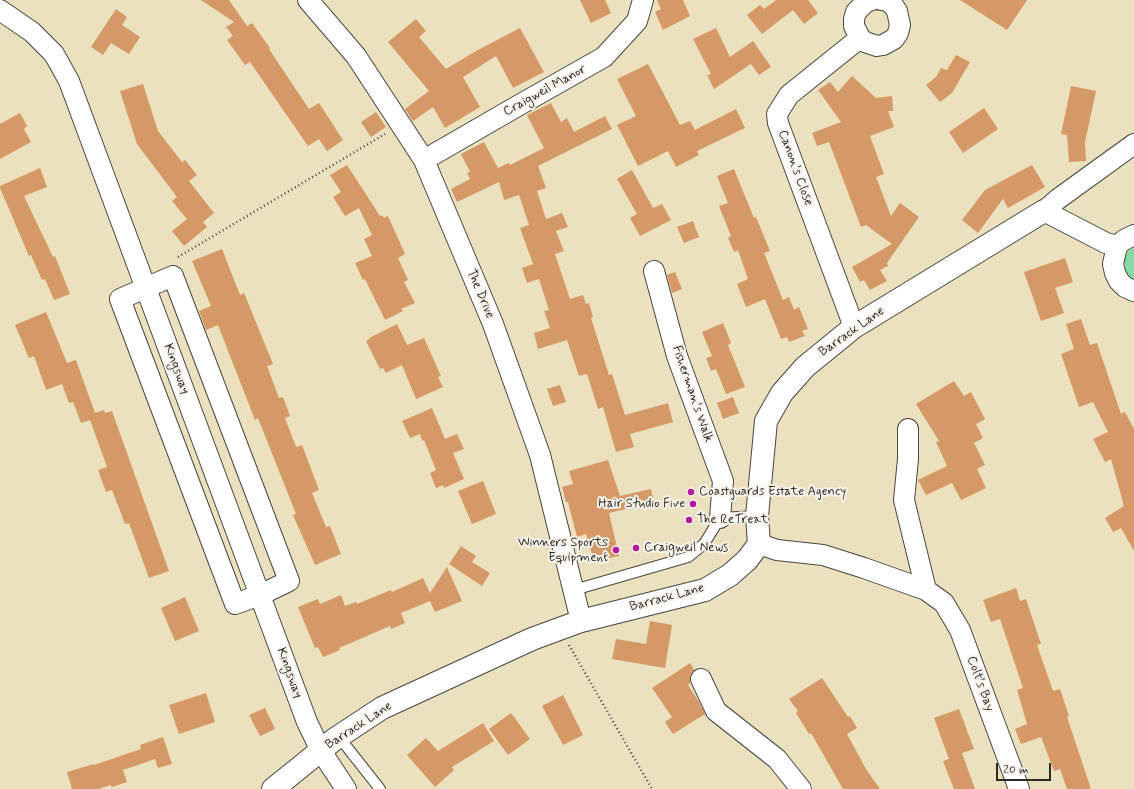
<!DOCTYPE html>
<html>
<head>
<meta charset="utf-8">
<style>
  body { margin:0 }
  #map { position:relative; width:1134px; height:789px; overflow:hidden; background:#ebe1bf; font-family:Mynerve,sans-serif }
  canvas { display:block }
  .scale { position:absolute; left:996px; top:763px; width:55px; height:18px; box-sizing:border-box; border:2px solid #2b2b2b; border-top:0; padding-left:5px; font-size:12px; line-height:14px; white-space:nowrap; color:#2b2b2b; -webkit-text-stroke:3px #f7f3e8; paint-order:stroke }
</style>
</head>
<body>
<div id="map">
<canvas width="1134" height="789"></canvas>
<div class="scale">20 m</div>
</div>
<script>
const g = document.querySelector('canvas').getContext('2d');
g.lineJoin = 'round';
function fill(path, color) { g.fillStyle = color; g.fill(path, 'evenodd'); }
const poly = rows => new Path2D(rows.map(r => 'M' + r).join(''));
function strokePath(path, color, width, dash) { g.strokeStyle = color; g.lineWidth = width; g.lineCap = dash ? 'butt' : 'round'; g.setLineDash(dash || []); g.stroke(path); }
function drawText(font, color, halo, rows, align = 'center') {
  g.font = font + ' Mynerve,sans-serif'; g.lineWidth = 4; g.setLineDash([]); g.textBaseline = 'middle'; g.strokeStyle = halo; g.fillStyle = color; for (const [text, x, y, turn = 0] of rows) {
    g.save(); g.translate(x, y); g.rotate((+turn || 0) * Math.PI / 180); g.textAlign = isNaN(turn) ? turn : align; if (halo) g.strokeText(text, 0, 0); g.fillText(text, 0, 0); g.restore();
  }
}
fill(poly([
  [1134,247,1134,280,1126,273,1124,260,1126,254]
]), '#82dba0');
fill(poly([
  [201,0,229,0,247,26,252,23,270,48,269,49,309,109,319,103,343,140,327,151,319,139,308,146,250,62,245,65,227,40,233,36,226,27,234,22],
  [580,0,605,0,611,13,591,23],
  [657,0,683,0,690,16,663,30,655,12,661,9],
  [776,0,808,0,818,13,804,24,793,10,762,34,747,15,760,5,764,9],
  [960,0,1027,0,1007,30],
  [116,9,127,17,122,25,140,37,129,54,111,43,103,55,91,47],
  [416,19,426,31,419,37,446,69,476,51,520,28,544,72,513,88,496,56,463,77,480,107,445,128,433,107,413,121,405,109,429,91,388,42],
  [716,28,730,57,753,41,771,67,759,75,751,64,714,89,707,75,711,74,693,39],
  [956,55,970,62,952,93,940,102,926,85,936,77,941,68,947,70],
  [648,64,680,125,690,121,695,130,736,109,745,128,697,151,699,155,676,167,668,151,638,166,617,125,636,116,617,79],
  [852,76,876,98,892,96,893,111,888,111,894,127,870,136,884,174,876,177,891,216,900,203,919,217,887,263,888,266,880,270,887,281,870,290,864,280,860,282,852,267,892,244,866,225,861,227,829,142,817,146,812,133,841,122,818,90,830,82,838,92],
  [143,84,158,131,182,162,185,160,197,175,189,181,214,213,203,222,207,227,184,246,172,231,187,219,172,201,177,197,137,144,120,91],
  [1071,86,1096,91,1085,142,1086,161,1069,162,1067,135,1061,134],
  [551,103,561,122,567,118,574,132,605,116,612,129,538,166,546,188,537,191,546,219,562,213,568,227,556,231,564,251,555,254,570,299,583,295,586,304,589,303,593,317,591,318,609,375,612,374,625,415,668,403,673,422,630,434,634,447,616,452,603,407,598,409,587,374,579,376,567,340,538,349,534,333,550,328,544,311,549,310,539,279,527,283,522,268,533,264,520,228,529,225,519,195,504,200,499,182,457,202,451,189,470,179,467,173,470,172,461,154,484,142,498,168,509,163,510,165,544,148,527,115],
  [984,108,998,129,963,153,949,132],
  [376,112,386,127,371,137,361,122],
  [20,113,27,126,24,129,31,142,0,159,0,124],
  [347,165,380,216,382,215,384,218,388,216,405,254,398,258,408,280,404,282,415,303,401,309,403,311,385,320,365,279,363,280,355,263,372,256,364,239,372,235,359,208,345,216,333,197,341,192,330,175],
  [1032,165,1045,187,1008,208,1003,199,978,233,962,220,985,190],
  [40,168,47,187,24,196,53,257,55,256,70,294,54,300,45,279,42,280,31,255,29,256,0,188,0,186],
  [734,169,754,218,756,217,770,251,764,253,783,300,789,297,794,310,799,307,808,329,802,331,805,336,789,342,787,337,781,339,765,299,746,307,737,284,748,279,738,250,734,252,728,238,731,236,719,206,728,203,717,176],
  [632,170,653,208,662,204,671,220,640,236,630,218,637,214,617,179],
  [693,221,699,237,684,243,677,227],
  [222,249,240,295,244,293,273,364,267,366,279,398,283,397,290,416,285,418,296,447,302,445,319,490,312,493,326,527,330,526,341,554,315,565,293,515,296,514,258,418,255,420,218,325,206,330,199,311,211,306,192,261],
  [1065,258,1073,282,1055,288,1064,313,1041,321,1024,272],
  [675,272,682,289,672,293,667,275],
  [46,312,67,363,76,360,95,413,104,410,105,413,112,411,169,571,149,578,129,523,125,524,112,490,106,492,98,470,107,467,90,420,81,423,73,402,69,403,62,384,46,390,34,356,29,358,15,325],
  [1081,319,1090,345,1097,343,1121,414,1125,412,1134,429,1134,551,1121,528,1113,532,1105,518,1124,506,1111,459,1105,462,1093,439,1108,432,1093,402,1079,407,1061,354,1074,349,1066,324],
  [723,323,731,343,728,345,745,387,726,394,716,369,711,371,706,358,712,356,702,332],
  [397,324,407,345,424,338,441,376,438,377,443,387,416,399,402,365,386,373,383,368,380,369,366,341,370,339,369,338],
  [954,381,964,396,971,392,985,419,976,424,983,438,974,443,985,465,977,469,986,488,961,500,952,483,926,495,918,480,947,466,936,442,939,441,916,404],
  [560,385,566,402,553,406,547,389],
  [733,397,739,413,723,419,717,403],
  [432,408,445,439,457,434,464,449,453,453,464,479,444,488,443,485,436,488,430,473,436,470,424,440,422,441,420,434,410,438,402,421],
  [608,460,620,496,651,489,654,502,609,513,619,556,594,561,586,534,577,537,568,502,566,502,562,487,573,484,569,471],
  [483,481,496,514,472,524,458,491],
  [461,546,476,556,472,562,490,573,482,586,449,564],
  [447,567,462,601,435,612,430,601,401,613,405,623,391,629,390,626,339,648,340,650,323,657,318,647,315,648,298,607,318,599,320,604,341,595,345,606,356,602,357,604,391,590,392,592,423,578,430,593],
  [1016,588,1020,601,1026,599,1041,644,1037,645,1053,691,1060,689,1069,716,1067,717,1091,789,1067,789,1060,769,1054,771,1041,737,1021,744,1015,729,1027,724,1017,690,1023,688,1000,619,991,622,983,600],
  [185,597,199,631,175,641,161,608],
  [650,621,672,625,665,668,612,659,616,639,646,644],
  [690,663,694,670,691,673,690,678,690,683,688,685,699,702,705,714,673,734,665,722,672,717,652,688],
  [822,678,848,717,850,716,857,728,847,734,866,769,880,789,843,789,811,733,809,734,796,713,798,711,789,699],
  [206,693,215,722,179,734,169,705],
  [563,695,583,735,563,745,542,706],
  [265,708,275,729,260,736,249,715],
  [959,709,974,749,962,753,975,789,954,789,943,761,949,759,934,718],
  [511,713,530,739,508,755,489,729],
  [483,723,494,741,452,767,454,770,435,787,407,755,426,738,438,751],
  [163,737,172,764,158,768,155,759,123,770,127,782,112,787,111,785,98,789,72,789,67,772,94,764,94,765,141,749,140,745]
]), '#d59867');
const service = poly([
  [574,590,688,557,704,544,720,518,757,516],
  [339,737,380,789]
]);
const minor = poly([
  [308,0,356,56,424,160,493,324,540,455,581,621],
  [872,0,866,2,856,12,854,19,854,26,860,38,865,42,877,46,883,45,894,39,898,33,900,25,897,11,893,5,887,1,881,0],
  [0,10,32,32,54,54,69,81,307,722,321,751,346,789],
  [424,160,521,104,604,57,637,21,643,0],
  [1134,235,1124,240,1117,246,1113,264,1115,273,1119,281,1125,287,1134,291],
  [1117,246,1106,243,1044,211,1058,199,1134,144],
  [654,271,677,356,723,481,720,518],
  [173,276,289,581,260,595,235,604,120,299,173,276],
  [854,327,778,123,777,114,789,95,860,38],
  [908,429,908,459,904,500,926,590],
  [759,544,777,550,823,555,864,568,926,590,944,603,960,630,1019,789],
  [701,679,716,711,777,759,801,789]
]);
const tertiary = poly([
  [273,789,335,739,382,708,532,639,581,621,705,590,730,575,747,560,759,544,757,516,766,421,782,393,805,367,854,327,1044,211]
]);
strokePath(service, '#484641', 12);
strokePath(minor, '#484641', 22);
strokePath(tertiary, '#484641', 24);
strokePath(poly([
  [178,257,385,134],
  [569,645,652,789]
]), '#484641', 2.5, [1, 3]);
strokePath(service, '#fff', 10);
strokePath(minor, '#fff', 20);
strokePath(tertiary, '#fff', 22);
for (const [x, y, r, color] of [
  [691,492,4,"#b5179e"],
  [693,504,4,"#b5179e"],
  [689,520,4,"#b5179e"],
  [636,548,4,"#b5179e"],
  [616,550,4,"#b5179e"]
]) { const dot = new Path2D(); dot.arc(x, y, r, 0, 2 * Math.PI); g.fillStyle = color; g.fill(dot); strokePath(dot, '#f7f3e8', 1.5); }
drawText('13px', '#2b2b2b', '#f7f3e8', [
  ["Craigweil Manor",545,91,-29],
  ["Canon's Close",795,168,70],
  ["The Drive",480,294,67],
  ["Barrack Lane",852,332,-35],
  ["Kingsway",176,369,70],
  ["Fisherman's Walk",692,394,71],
  ["Barrack Lane",667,598,-15],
  ["Kingsway",289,673,70],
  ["Colt's Bay",980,684,70],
  ["Barrack Lane",359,726,-33]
]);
drawText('13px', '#2b2b2b', '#f7f3e8', [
  ["Coastguards Estate Agency",699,492],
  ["Hair Studio Five",685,504,"right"],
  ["The ReTreat",697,520],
  ["Winners Sports",608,543,"right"],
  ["Equipment",608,558,"right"],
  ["Craigweil News",644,548]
], 'left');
</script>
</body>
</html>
